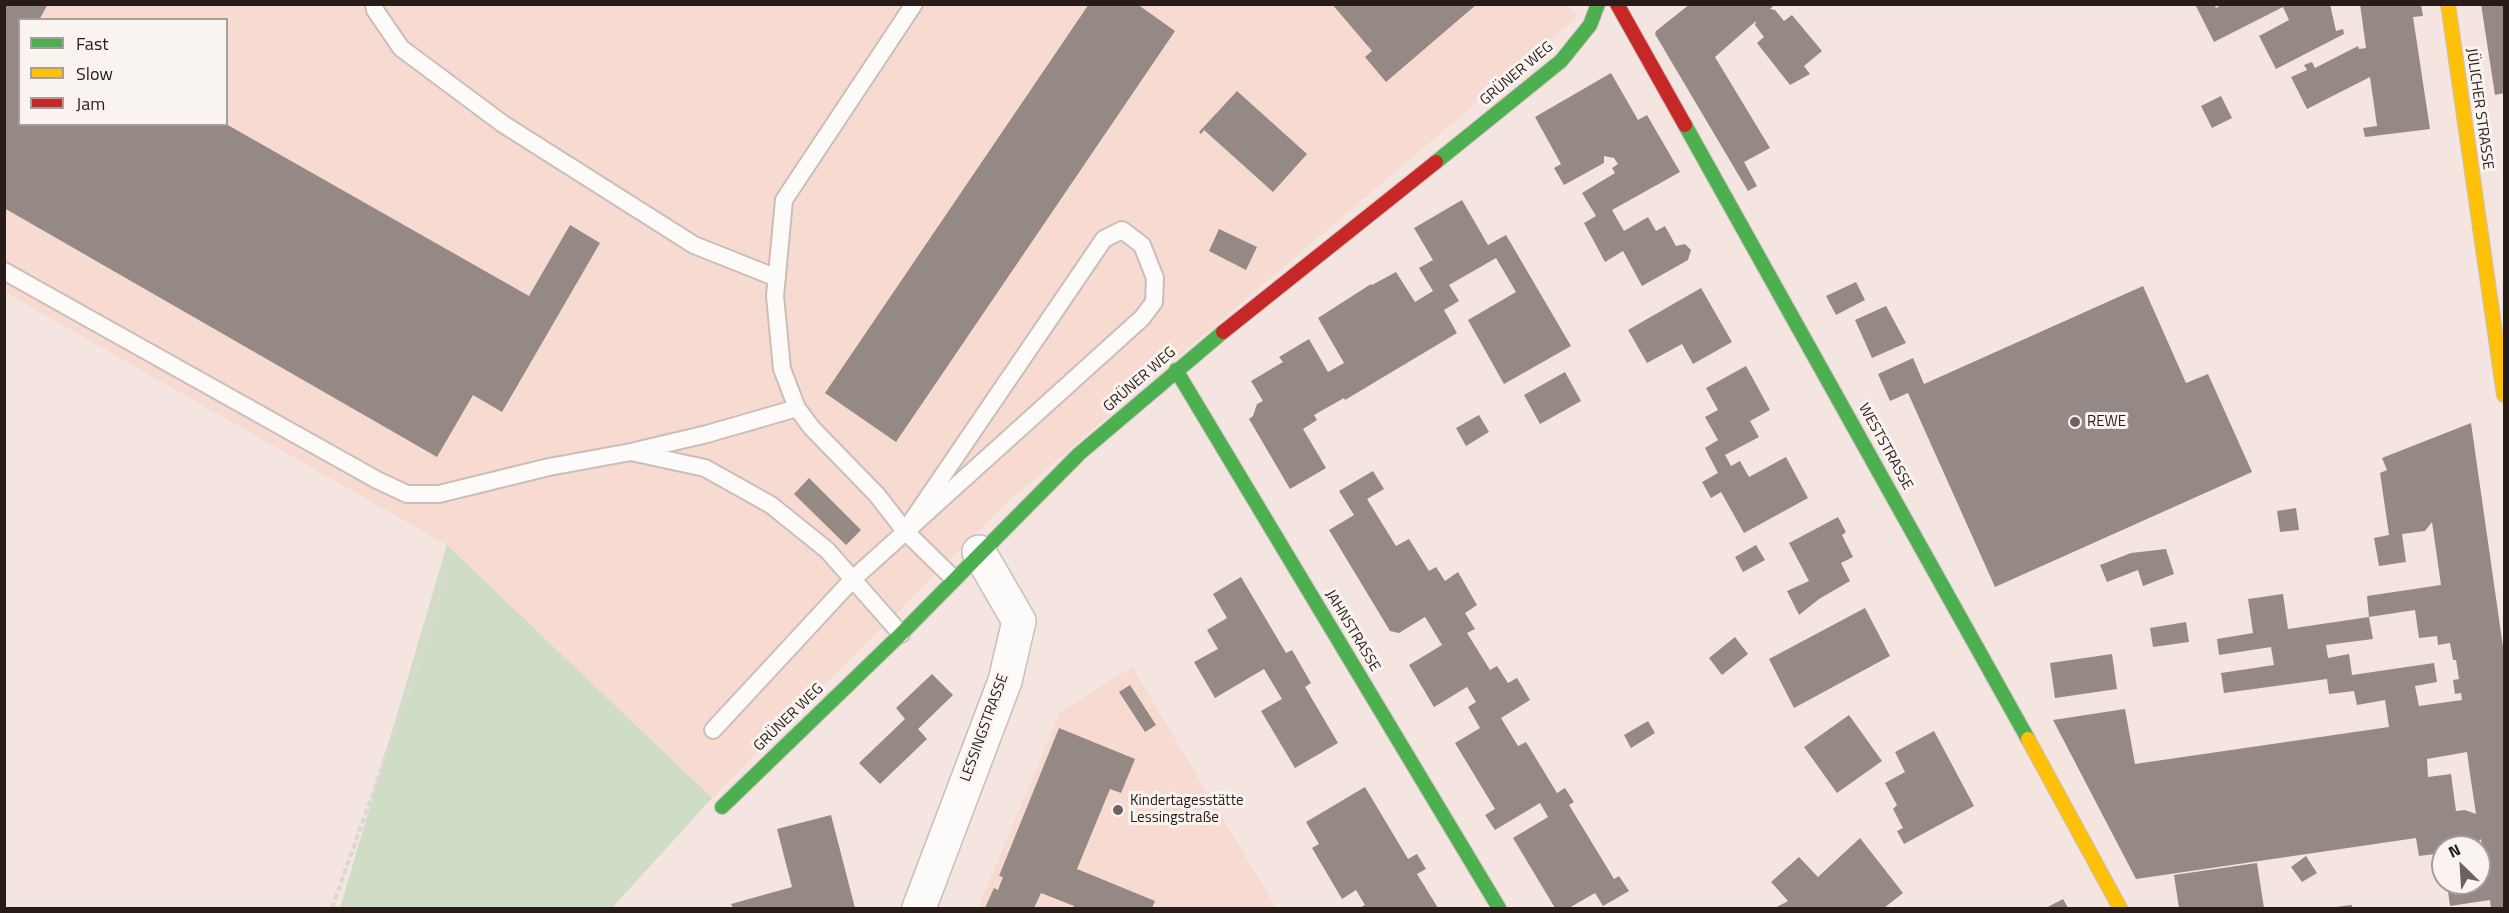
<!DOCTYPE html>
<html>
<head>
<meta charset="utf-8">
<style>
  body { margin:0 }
  #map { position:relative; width:2509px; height:913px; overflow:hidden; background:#f4e5e0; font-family:"Titillium Web",sans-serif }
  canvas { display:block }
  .frame { position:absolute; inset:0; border:6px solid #281c18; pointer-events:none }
  .legend { position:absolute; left:18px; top:18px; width:210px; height:108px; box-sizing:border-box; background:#faf4f1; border:2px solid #a69e9a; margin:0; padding:8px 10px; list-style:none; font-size:18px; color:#281c18 }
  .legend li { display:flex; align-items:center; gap:12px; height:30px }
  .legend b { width:30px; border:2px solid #a69e9a }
  .north { position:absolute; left:2431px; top:835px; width:60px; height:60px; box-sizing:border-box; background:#faf4f1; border:2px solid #a69e9a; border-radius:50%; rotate:335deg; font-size:16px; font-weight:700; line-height:24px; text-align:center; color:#281c18 }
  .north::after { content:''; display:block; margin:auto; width:21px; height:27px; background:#6f625e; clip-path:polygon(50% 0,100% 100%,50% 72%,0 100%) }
</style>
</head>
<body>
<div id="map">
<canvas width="2509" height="913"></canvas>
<div class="frame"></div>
<ul class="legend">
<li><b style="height:8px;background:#4caf50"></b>Fast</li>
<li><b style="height:8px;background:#ffc107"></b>Slow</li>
<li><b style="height:8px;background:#c62828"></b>Jam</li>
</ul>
<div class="north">N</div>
</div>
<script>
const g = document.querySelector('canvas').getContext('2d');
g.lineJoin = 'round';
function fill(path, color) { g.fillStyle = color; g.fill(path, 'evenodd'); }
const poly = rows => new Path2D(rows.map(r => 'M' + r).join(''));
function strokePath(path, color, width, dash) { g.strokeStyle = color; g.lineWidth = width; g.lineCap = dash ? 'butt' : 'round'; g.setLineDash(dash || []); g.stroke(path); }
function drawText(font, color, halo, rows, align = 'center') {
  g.font = font + ' "Titillium Web",sans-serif'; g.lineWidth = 6; g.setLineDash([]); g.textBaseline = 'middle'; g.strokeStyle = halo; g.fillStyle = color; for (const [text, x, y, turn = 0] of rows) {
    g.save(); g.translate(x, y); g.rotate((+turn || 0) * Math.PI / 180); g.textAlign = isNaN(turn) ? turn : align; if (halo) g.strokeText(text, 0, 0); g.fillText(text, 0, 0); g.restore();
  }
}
fill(poly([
  [1568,4,1577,17,1011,499,712,798,447,545,5,292,5,5],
  [20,20,226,20,226,124,20,124],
  [1132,667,1276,908,978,908,1060,712]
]), '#f7dad0');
fill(poly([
  [447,545,712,798,612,908,340,908]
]), '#ceddc3');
fill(poly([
  [4,4,48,4,39,20,20,20,20,124,226,124,529,296,570,225,600,243,502,412,473,395,437,457,4,208],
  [1089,4,1137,4,1175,31,896,442,825,393],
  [1332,4,1477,4,1386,82,1365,57,1372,51],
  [1690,4,1775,4,1770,9,1775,10,1784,21,1792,15,1822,51,1804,66,1810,74,1790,85,1757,43,1764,37,1755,25,1756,21,1715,57,1770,148,1744,162,1757,186,1748,191,1655,34,1656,31],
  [2195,4,2214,4,2216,8,2223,4,2330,4,2336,31,2343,29,2344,34,2276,69,2259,36,2289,20,2283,7,2214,42],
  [2360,4,2421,4,2423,16,2413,17,2430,129,2365,137,2363,128,2377,126,2370,77,2307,109,2291,77,2307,70,2304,65,2312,62,2315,68,2358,46,2359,49,2366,48],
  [2481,4,2504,4,2504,93,2495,95],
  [1611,73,1638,120,1647,115,1680,172,1612,210,1624,231,1648,217,1656,231,1665,226,1676,246,1685,244,1691,250,1688,260,1642,286,1623,251,1605,262,1584,223,1596,216,1582,193,1615,173,1612,168,1618,164,1614,158,1604,156,1604,163,1564,185,1554,168,1561,164,1535,117],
  [1237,91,1307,154,1273,192,1204,130,1201,134,1199,132],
  [2221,96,2232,118,2212,128,2201,106],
  [1462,200,1488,245,1506,235,1571,346,1504,384,1468,320,1516,292,1496,258,1449,285,1459,301,1444,310,1457,333,1345,400,1344,398,1314,415,1317,420,1303,429,1326,468,1290,489,1249,419,1253,416,1257,404,1263,401,1251,381,1283,362,1279,357,1309,339,1328,372,1344,363,1318,318,1371,284,1372,285,1396,272,1415,302,1433,291,1419,268,1433,260,1414,228],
  [1219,229,1257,247,1246,270,1209,251],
  [1856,282,1865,300,1836,315,1826,296],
  [2143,286,2186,383,2208,374,2252,472,1995,587,1908,393,1890,401,1878,374,1913,358,1924,384],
  [1701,288,1732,342,1693,364,1682,344,1647,363,1628,330],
  [1886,306,1906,343,1872,358,1855,320],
  [1746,366,1770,410,1750,421,1759,437,1725,455,1731,466,1740,461,1749,477,1786,457,1808,498,1744,533,1721,492,1711,498,1702,482,1718,473,1705,448,1718,440,1705,417,1718,410,1706,388],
  [1565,372,1581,401,1540,424,1524,395],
  [1479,415,1489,432,1466,446,1456,428],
  [2471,423,2504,654,2504,908,2491,908,2490,900,2450,906,2448,891,2473,887,2473,883,2479,883,2479,865,2484,864,2481,839,2474,847,2443,847,2443,853,2419,856,2416,838,2136,879,2053,720,2125,709,2135,764,2389,727,2385,700,2357,705,2354,691,2329,694,2327,679,2224,693,2221,673,2274,665,2271,647,2219,655,2217,639,2253,633,2248,599,2283,594,2288,629,2369,617,2373,639,2326,645,2328,658,2349,654,2352,675,2434,663,2437,682,2415,686,2419,706,2462,700,2461,693,2455,694,2453,680,2459,679,2456,660,2453,660,2450,643,2438,645,2437,636,2419,638,2415,610,2369,617,2367,596,2441,585,2432,522,2425,531,2402,534,2406,562,2379,566,2374,538,2389,535,2380,473,2387,470,2382,458],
  [2467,752,2470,774,2476,814,2465,810,2456,811,2451,774,2428,777,2427,759],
  [1373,471,1384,489,1367,499,1396,546,1409,539,1429,571,1436,567,1445,581,1458,572,1477,605,1465,613,1475,629,1467,633,1490,670,1497,666,1508,683,1517,678,1530,700,1501,718,1518,746,1526,742,1557,793,1565,788,1574,802,1569,805,1614,879,1619,876,1629,891,1603,906,1595,893,1569,908,1555,908,1513,838,1548,817,1540,803,1495,830,1485,815,1495,809,1455,743,1480,728,1468,707,1476,702,1467,687,1434,707,1409,665,1442,645,1425,617,1399,633,1390,631,1329,530,1354,515,1339,491],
  [809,478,861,530,846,545,794,494],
  [2296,508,2299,530,2280,532,2277,511],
  [1838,517,1846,532,1842,535,1853,557,1841,563,1850,581,1819,599,1799,615,1787,591,1809,581,1789,543],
  [1756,545,1765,560,1743,572,1735,557],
  [2166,549,2174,574,2143,586,2138,570,2107,582,2100,565,2131,553],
  [1241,577,1286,653,1292,650,1311,683,1305,687,1338,743,1295,768,1261,711,1282,699,1264,669,1215,698,1194,662,1218,649,1207,630,1227,618,1213,594],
  [1865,608,1890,656,1794,708,1769,659],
  [2186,622,2189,642,2153,647,2150,628],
  [1735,637,1748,654,1722,675,1709,658],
  [2112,654,2117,689,2055,698,2050,663],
  [932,674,953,695,918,729,927,739,880,784,859,763,905,719,896,708],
  [1130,685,1156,725,1145,732,1119,692],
  [1849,715,1882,761,1837,793,1804,747],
  [1648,721,1655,733,1631,748,1624,735],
  [1059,728,1135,759,1121,793,1110,789,1077,869,1155,901,1152,908,1073,908,1074,906,1041,893,1034,908,985,908,994,888,998,890,1003,877,999,876],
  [1934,731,1974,806,1904,844,1897,831,1903,828,1893,809,1897,805,1885,783,1905,772,1895,752],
  [1365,787,1408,859,1417,854,1426,869,1417,874,1438,908,1359,908,1365,905,1356,890,1342,899,1312,848,1319,844,1306,822],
  [831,815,855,908,733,908,731,904,792,887,777,829],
  [1860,838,1903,893,1884,908,1775,908,1788,901,1771,882,1799,857,1818,877],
  [2306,856,2317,873,2302,882,2291,867],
  [2257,863,2264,908,2179,908,2174,875],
  [2063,899,2068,908,2046,908],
  [2352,905,2352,908,2335,908,2335,907]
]), '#958986');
const lane = poly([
  [374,4,375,10,401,48,503,124,694,245,777,278],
  [914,4,784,200,775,296,782,369,797,408,811,427,877,495,905,531,953,578],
  [4,271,377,480,407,494,439,494,549,467,631,452,705,468,771,505,827,550,901,634],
  [635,451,707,434,797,408],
  [713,730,853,579,1142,318,1154,302,1155,278,1142,245,1122,230,1104,239,905,531]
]);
const street = poly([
  [919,908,1005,681,1019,621,979,552]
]);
const fast = poly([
  [1685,125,2028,739],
  [1436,162,1561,61,1590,25,1598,4],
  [1176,370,1499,908],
  [722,807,901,634,1079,454,1223,332]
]);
const slow = poly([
  [2448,4,2504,395],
  [2028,739,2120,908]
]);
const jam = poly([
  [1617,4,1685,125],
  [1223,332,1436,162]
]);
strokePath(lane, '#cbbeba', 20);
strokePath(street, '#cbbeba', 36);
strokePath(fast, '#cbbeba', 16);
strokePath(slow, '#cbbeba', 16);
strokePath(jam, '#cbbeba', 16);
strokePath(poly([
  [332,908,407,696,448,570]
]), '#dad7d5', 4, [6, 3]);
strokePath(lane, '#fdfbfa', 16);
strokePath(street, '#fdfbfa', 33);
strokePath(fast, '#4caf50', 14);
strokePath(slow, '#ffc107', 14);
strokePath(jam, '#c62828', 14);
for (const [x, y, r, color] of [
  [2075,422,6,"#6f625e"],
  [1118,810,6,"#6f625e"]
]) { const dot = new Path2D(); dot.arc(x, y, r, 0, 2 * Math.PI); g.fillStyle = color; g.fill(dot); strokePath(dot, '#faf4f1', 2); }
drawText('15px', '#281c18', '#faf4f1', [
  ["GRÜNER WEG",1517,74,-40],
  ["JÜLICHER STRASSE",2479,109,82],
  ["GRÜNER WEG",1140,380,-41],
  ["WESTSTRASSE",1885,447,61],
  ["JAHNSTRASSE",1352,631,59],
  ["GRÜNER WEG",789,718,-44],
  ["LESSINGSTRASSE",985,728,-70]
]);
drawText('15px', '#281c18', '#faf4f1', [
  ["REWE",2087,422],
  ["Kindertagesstätte",1130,801],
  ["Lessingstraße",1130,818]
], 'left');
</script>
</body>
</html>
